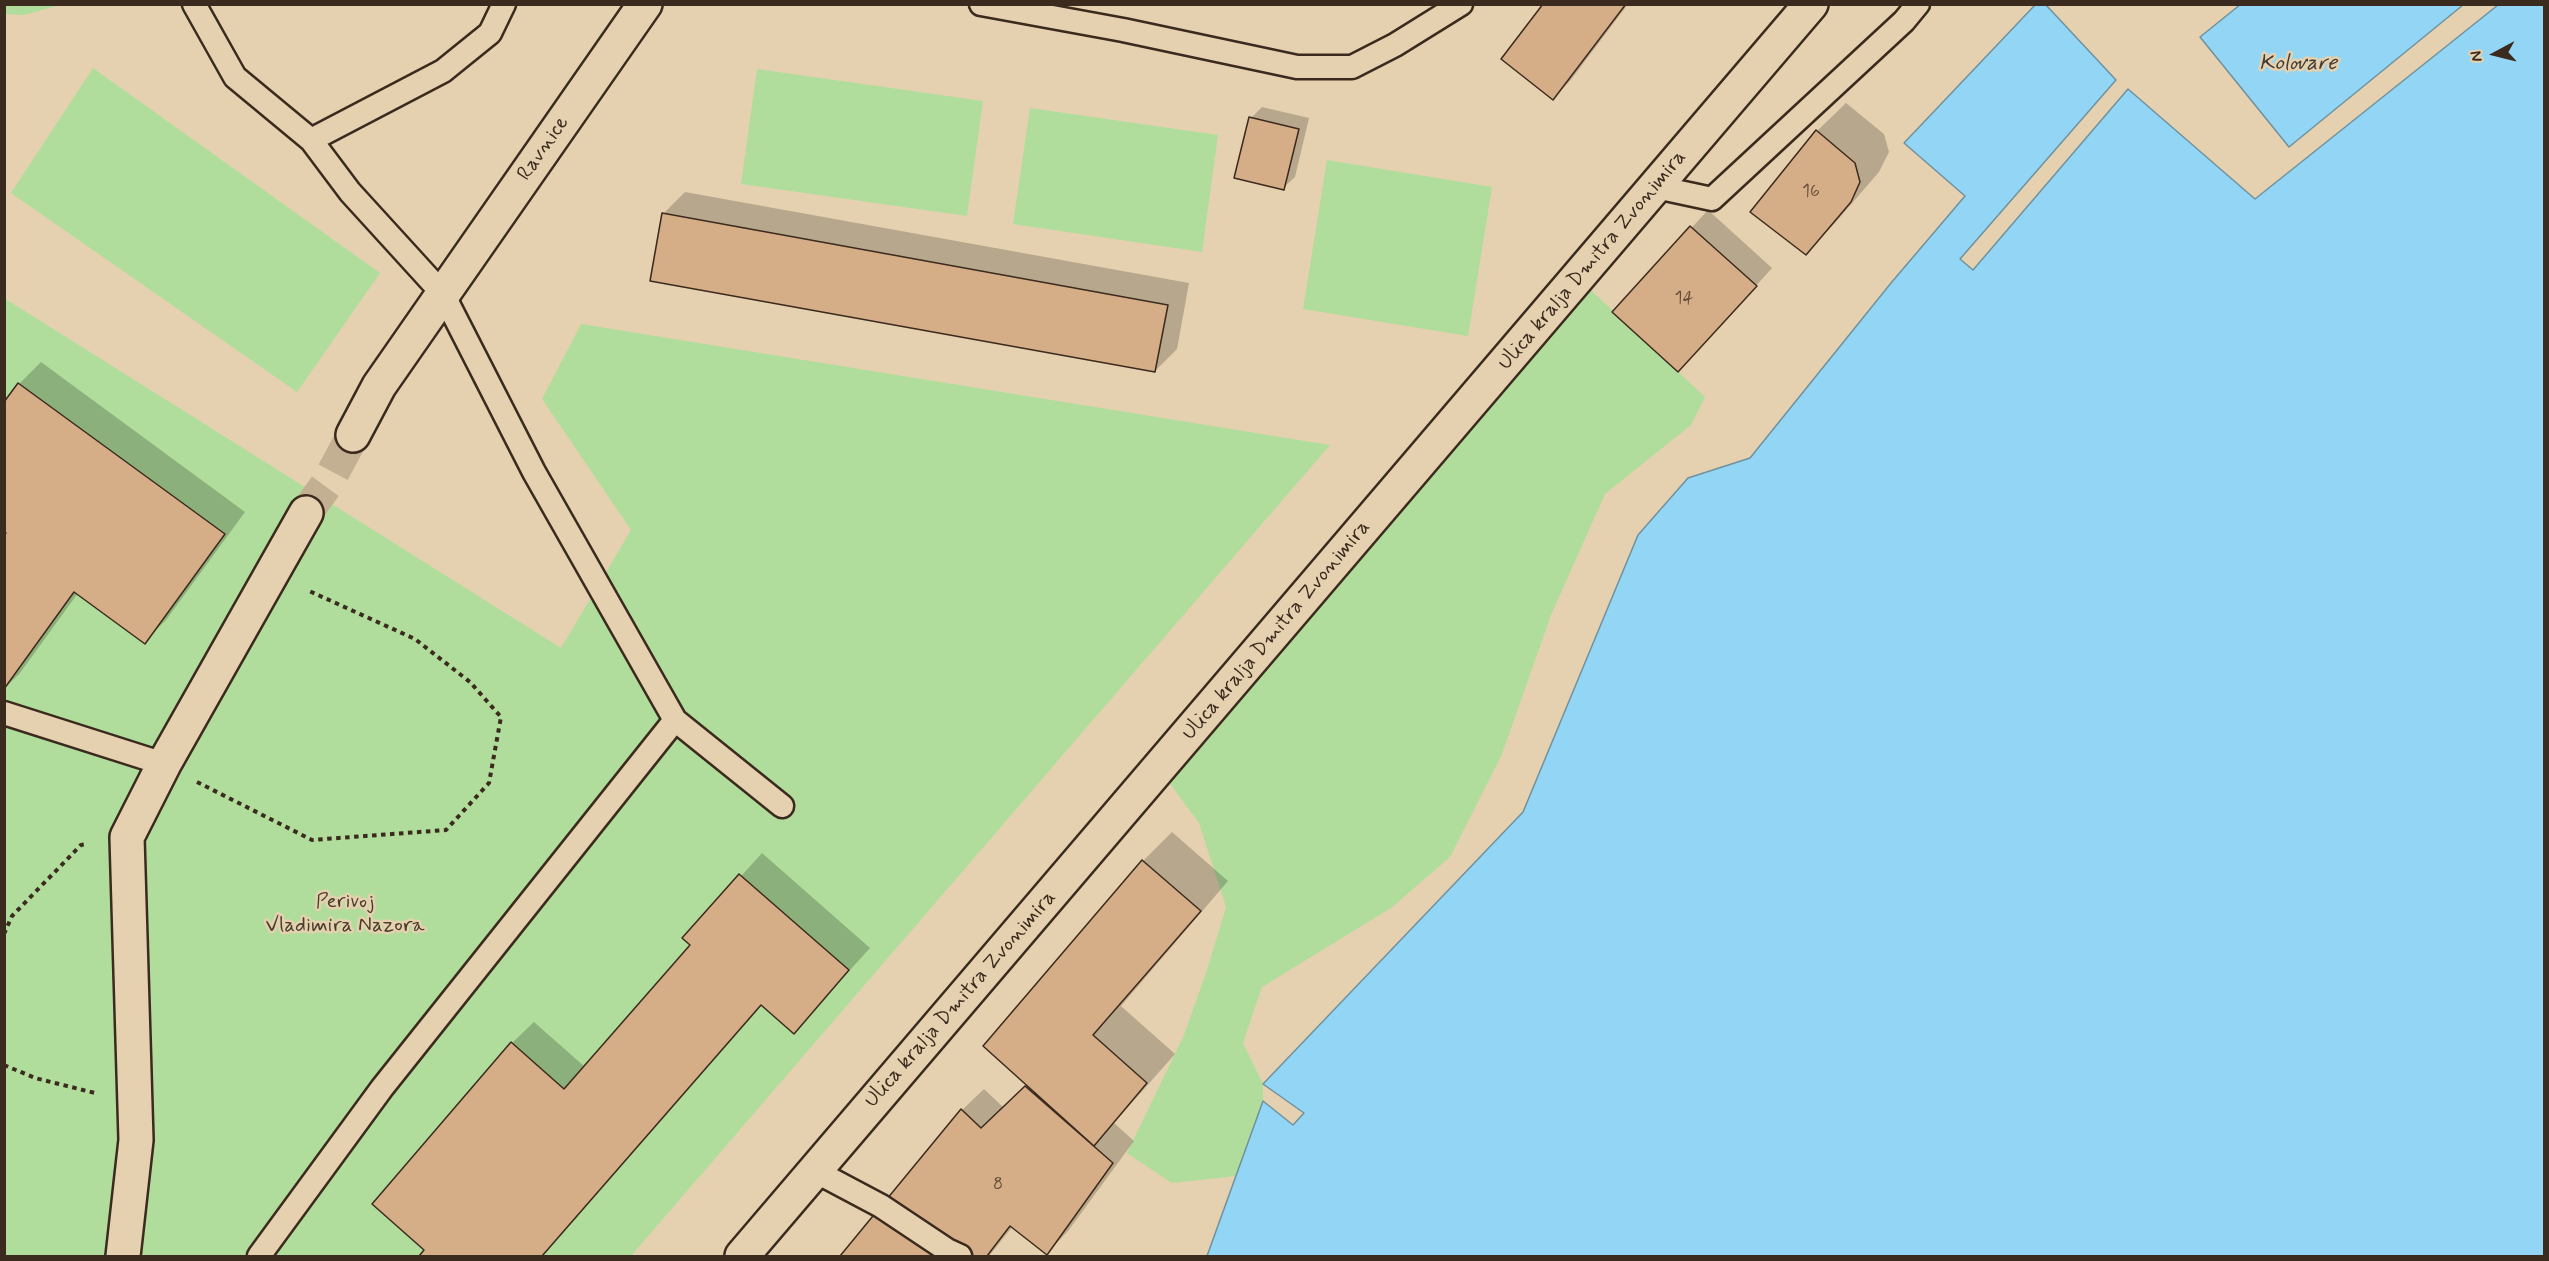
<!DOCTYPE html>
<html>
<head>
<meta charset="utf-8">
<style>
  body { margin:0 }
  #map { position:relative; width:2549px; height:1261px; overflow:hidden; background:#e5d1af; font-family:Mynerve,sans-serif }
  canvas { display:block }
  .frame { position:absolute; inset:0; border:6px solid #3b2a1e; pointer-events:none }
  .north { position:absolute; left:2465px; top:24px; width:60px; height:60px; -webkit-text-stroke:4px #e5d1af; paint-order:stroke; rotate:263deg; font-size:16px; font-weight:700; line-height:24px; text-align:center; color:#3b2a1e }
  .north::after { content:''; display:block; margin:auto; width:21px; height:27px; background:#3b2a1e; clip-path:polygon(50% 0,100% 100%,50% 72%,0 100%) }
</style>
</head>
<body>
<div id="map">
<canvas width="2549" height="1261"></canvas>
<div class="frame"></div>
<div class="north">N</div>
</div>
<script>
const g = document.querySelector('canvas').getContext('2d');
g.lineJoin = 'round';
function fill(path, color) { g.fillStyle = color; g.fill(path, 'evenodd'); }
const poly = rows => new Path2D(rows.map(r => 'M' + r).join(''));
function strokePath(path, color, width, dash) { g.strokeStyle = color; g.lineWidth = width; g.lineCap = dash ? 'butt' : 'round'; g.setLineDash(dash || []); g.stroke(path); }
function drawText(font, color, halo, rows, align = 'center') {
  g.font = font + ' Mynerve,sans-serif'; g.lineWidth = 5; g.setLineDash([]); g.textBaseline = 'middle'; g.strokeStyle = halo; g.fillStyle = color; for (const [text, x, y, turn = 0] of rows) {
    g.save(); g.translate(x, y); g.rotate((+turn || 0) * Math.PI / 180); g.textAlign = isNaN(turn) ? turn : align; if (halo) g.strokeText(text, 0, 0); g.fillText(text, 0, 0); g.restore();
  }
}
fill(poly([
  [5,4,60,4,60,5,24,15,5,14],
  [93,68,380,273,297,392,11,193],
  [757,69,983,101,967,216,741,184],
  [1030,108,1218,135,1202,252,1013,224],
  [1327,160,1492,187,1468,336,1303,309],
  [1578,278,1705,397,1691,425,1605,494,1551,615,1502,754,1450,857,1391,908,1262,987,1243,1043,1263,1084,1263,1101,1236,1176,1172,1183,1127,1153,1184,1035,1207,970,1226,907,1199,823,1159,769],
  [4,298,561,648,631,530,542,399,581,324,1330,445,631,1256,5,1256]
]), '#b0dd9c');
const water = poly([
  [2241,4,2463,4,2463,5,2289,147,2200,37,2241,4],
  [2035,5,2046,5,2116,80,1960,259,1973,270,2128,89,2255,199,2498,5,2544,5,2544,1256,1207,1256,1263,1101,1293,1125,1304,1113,1263,1084,1523,812,1638,535,1688,478,1750,458,1891,283,1965,196,1904,143,2035,5]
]);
fill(water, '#92d5f4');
strokePath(water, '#6f919e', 1.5);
fill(poly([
  [1545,4,1628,4,1570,81,1553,98],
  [1846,103,1884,134,1889,152,1879,172,1834,224,1806,253,1817,131],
  [1262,107,1309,118,1295,177,1283,188,1251,118],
  [685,192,1189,283,1177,349,1155,371,663,214],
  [1708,210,1772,268,1695,353,1614,312],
  [41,362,245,512,166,620,144,642,78,593,20,673,4,689,4,538,8,532,19,384],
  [1172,832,1228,881,1121,1006,1175,1054,1114,1123,1134,1141,1068,1231,1047,1253,1013,1226,989,1256,842,1256,962,1110,984,1089,1004,1108,1028,1084,1143,861],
  [762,853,870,948,794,1032,763,1004,543,1256,421,1256,426,1250,512,1043,534,1022,585,1067,692,944,685,938]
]), '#0003');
const building = poly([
  [1543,4,1626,4,1553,100,1501,59,1543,4],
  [1249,117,1299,129,1284,190,1234,178,1249,117],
  [1816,130,1855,163,1860,182,1851,202,1806,255,1750,212,1816,130],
  [662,213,1168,305,1155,372,650,281,662,213],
  [1690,226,1757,286,1678,372,1612,312,1690,226],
  [18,383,225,534,145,644,74,592,4,689,4,535,6,533,4,531,4,402,18,383],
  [1142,860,1201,911,1093,1035,1147,1083,1094,1146,983,1046,1142,860],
  [739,874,849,970,794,1034,761,1005,542,1256,419,1256,424,1250,372,1204,511,1042,564,1089,690,945,682,938,739,874],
  [1025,1086,1113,1163,1047,1255,1010,1226,987,1256,840,1256,961,1109,981,1128,1025,1086]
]);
fill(building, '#d5ad87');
strokePath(building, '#3b2a1e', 1.5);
strokePath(poly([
  [306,513,327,484,353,435]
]), '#c3b092', 33, [33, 16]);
const service = poly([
  [194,4,235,77,311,140,350,192,443,294,534,472,675,720,782,806],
  [981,4,1123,30,1297,67,1352,67,1395,45,1461,4],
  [311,140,443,71,490,33,504,4],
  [1656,187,1712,199,1904,21,1918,4],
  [4,713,164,764],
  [815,1171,881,1206,947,1250,960,1256],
  [259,1256,382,1088,675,720]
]);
const pedestrian = poly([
  [353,435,379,386,443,294],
  [123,1256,136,1140,127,837,164,764,306,513]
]);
const minor = poly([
  [443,294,645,4],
  [742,1256,1811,4]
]);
strokePath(service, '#3b2a1e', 27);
strokePath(pedestrian, '#3b2a1e', 38);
strokePath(minor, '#3b2a1e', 38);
strokePath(poly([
  [197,782,312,840,446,830,489,783,501,717,470,682,415,639,307,590],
  [4,934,12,916,81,845,88,844],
  [4,1065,35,1078,95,1093]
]), '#3b2a1e', 4, [4.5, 4.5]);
strokePath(service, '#e5d1af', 22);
strokePath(pedestrian, '#e5d1af', 33);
strokePath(minor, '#e5d1af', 33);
drawText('18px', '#624b38', null, [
  ["16",1811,192],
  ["14",1684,299],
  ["8",998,1185]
]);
drawText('21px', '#3b2a1e', '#e5d1af', [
  ["Ravnice",544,149,-55],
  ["Ulica kralja Dmitra Zvonimira",1593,261,-50],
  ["Ulica kralja Dmitra Zvonimira",1277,631,-50],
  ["Ulica kralja Dmitra Zvonimira",961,1000,-49]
]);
drawText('21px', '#473c2b', '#e5d1af', [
  ["Perivoj",345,903],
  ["Vladimira Nazora",345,927]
]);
drawText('italic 22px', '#443b33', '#e5d1af', [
  ["Kolovare",2298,64]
]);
</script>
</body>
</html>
